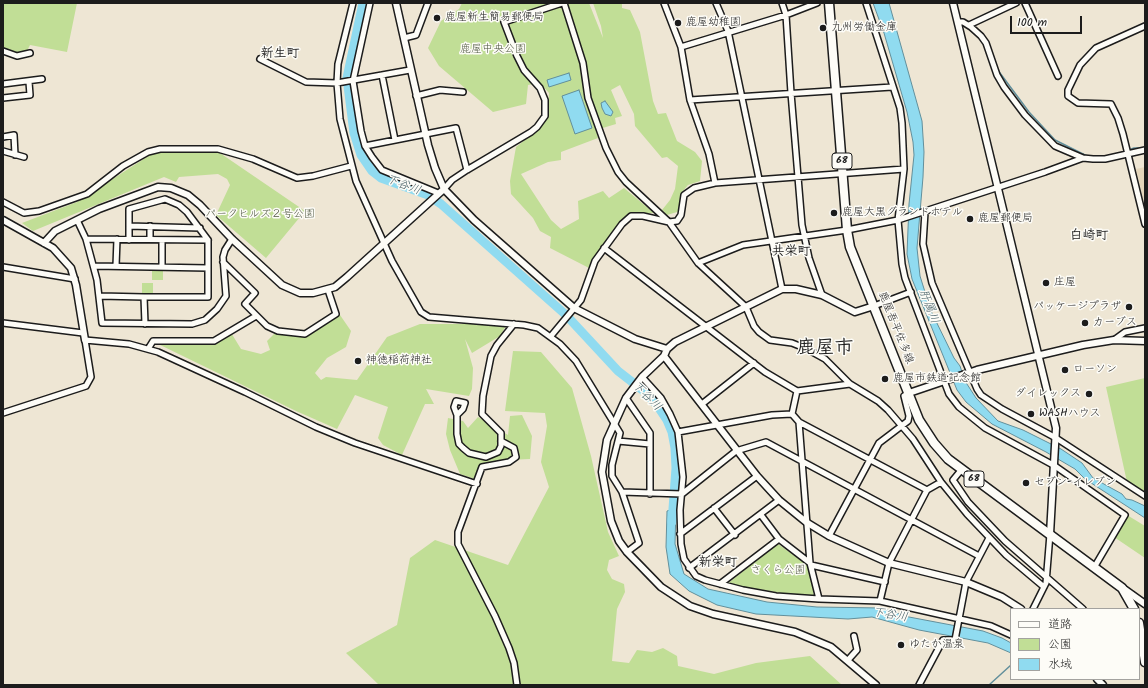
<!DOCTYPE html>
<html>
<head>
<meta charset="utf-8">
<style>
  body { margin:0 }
  #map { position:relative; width:1148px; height:688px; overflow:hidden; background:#eee6d4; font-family:Kalam,"Klee One",sans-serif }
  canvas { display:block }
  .frame { position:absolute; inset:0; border:4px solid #1c1c1c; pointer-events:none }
  .legend { position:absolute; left:1010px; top:608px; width:130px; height:72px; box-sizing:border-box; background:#fdfcf7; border:1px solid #a3a29f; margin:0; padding:5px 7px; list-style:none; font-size:12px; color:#1c1c1c }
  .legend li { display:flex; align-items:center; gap:8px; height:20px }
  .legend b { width:20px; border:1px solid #a3a29f }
  .scale { position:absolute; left:1010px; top:16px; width:72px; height:18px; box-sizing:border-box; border:2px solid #1c1c1c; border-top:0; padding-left:5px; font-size:12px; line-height:14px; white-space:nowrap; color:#1c1c1c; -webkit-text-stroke:3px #fdfcf7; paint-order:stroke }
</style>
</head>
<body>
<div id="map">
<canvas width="1148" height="688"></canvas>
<div class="frame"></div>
<ul class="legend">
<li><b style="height:5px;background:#fdfcf7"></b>道路</li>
<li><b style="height:11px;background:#c1de96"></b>公園</li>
<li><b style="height:11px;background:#90dbf0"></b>水域</li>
</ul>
<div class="scale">100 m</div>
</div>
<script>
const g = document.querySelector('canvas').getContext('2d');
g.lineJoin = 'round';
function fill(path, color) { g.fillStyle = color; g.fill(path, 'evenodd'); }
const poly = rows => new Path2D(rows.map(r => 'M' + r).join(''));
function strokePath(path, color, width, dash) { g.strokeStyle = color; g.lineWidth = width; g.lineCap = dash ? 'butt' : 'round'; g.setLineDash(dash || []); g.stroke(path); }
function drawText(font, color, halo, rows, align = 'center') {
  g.font = font + ' Kalam,"Klee One",sans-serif'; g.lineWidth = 3; g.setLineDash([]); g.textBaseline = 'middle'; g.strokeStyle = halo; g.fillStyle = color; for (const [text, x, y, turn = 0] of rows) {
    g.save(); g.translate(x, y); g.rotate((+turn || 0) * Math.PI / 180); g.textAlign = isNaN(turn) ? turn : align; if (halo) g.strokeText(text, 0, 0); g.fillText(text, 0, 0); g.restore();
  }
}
fill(poly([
  [1145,167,1145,206,1136,169]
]), '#e4d6bb');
fill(poly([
  [3,3,77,3,67,52,30,45,26,53,19,55,3,49],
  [462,3,560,3,561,7,571,3,589,3,603,38,601,26,593,3,622,3,622,8,630,10,640,32,653,101,658,114,666,113,677,141,695,152,702,161,700,181,688,185,683,191,680,198,680,208,677,212,667,215,662,210,670,200,675,189,678,166,667,157,662,158,635,126,634,114,620,85,611,90,622,116,615,118,616,124,596,130,598,138,561,152,561,160,548,162,521,174,551,220,561,229,579,219,578,201,603,191,609,198,624,188,654,213,637,213,623,218,589,268,550,248,551,237,540,231,533,218,511,194,510,181,516,147,535,132,547,119,549,93,540,83,528,85,526,104,493,112,439,66,428,48,441,21,459,9],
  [217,151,305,211,266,258,216,215,230,185,227,179,218,174,179,177,176,182,164,177,33,231,22,223,77,202,153,153],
  [152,269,163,269,163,280,152,280],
  [142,283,153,283,153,295,142,295],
  [337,315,340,315,351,331,346,347,327,358,315,373,321,380,326,377,357,380,387,337,420,324,507,324,500,336,472,353,465,339,473,368,472,389,469,396,426,389,434,404,425,404,402,455,383,445,378,438,388,407,355,395,337,429,296,411,152,341,213,341,230,331,241,349,261,354,270,350,267,341,276,332,308,336],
  [513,351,541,352,572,388,591,456,608,532,619,556,609,560,607,570,612,579,624,584,625,592,617,609,612,661,629,663,637,650,652,652,663,648,677,656,678,666,714,674,756,663,810,656,842,685,379,685,346,653,397,625,410,558,435,540,508,565,549,487,541,462,547,426,545,413,505,411],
  [1145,378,1145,493,1127,482,1106,387],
  [522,415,532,436,530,459,508,460,482,467,475,479,460,474,450,450,446,434,448,418,463,421,468,428,478,417,508,435,510,416],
  [1127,515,1145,526,1145,558,1114,537],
  [778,544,809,566,814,596,781,593,727,584]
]), '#c1de96');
const water = poly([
  [873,3,889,3,922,121,924,152,923,177,917,248,920,276,931,311,954,358,960,366,965,381,976,398,998,421,1023,430,1061,449,1082,463,1093,478,1122,494,1126,499,1132,500,1145,506,1145,518,1085,479,1075,469,1046,452,992,424,966,402,957,390,912,279,907,254,909,204,914,155,913,142,907,112,884,33,873,3],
  [569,73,571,80,549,87,547,80,569,73],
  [579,90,592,128,575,134,562,96,579,90],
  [605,101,613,112,611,116,605,114,602,108,601,103,605,101],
  [676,508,675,544,684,574,708,589,767,602,817,607,881,608,909,617,983,631,1002,638,1011,643,1011,653,988,643,919,630,872,617,848,619,756,614,717,605,689,591,670,574,666,547,667,511,676,508]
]);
fill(water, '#90dbf0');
strokePath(water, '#628f9b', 1);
strokePath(poly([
  [991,50,995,63],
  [997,69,1029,112,1055,140,1087,156],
  [1118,154,1134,148,1143,148],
  [989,685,1011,665]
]), '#628f9b', 1.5);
strokePath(poly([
  [363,3,347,78,354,133,361,155,372,171,381,178,428,195,441,204,566,315,618,371,645,392,657,405,667,420,672,432,675,448,676,468,672,522]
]), '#90dbf0', 9);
const minor = poly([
  [353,3,338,64,337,83,340,119,356,181,392,261,421,312,429,317,524,325,538,328,560,344,576,361,620,433,612,465,612,476,622,492,639,543,627,552],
  [370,3,353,81,361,131,365,146,372,157,382,170,438,193],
  [564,3,583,63,588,98,606,148,618,172,626,182,669,222,698,263,746,307,754,326,759,332,770,340,792,343,807,349,825,359,850,384,878,401,888,410,913,439,941,482,967,514,1006,555,1044,587],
  [664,3,681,47,690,100,709,154,715,183],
  [716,3,728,31,782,289],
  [782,3,786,15,791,93,802,225,809,258,822,295],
  [866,3,900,108,902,123,904,169,898,220,902,264,905,278,949,394,959,407,985,428,1055,466,1125,515,1095,566],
  [1025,3,1058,76],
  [958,22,963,22,971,27,981,36,986,43,997,75,1004,87,1025,115,1055,146,1083,158,1093,159,1105,159,1145,150],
  [969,25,1016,3],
  [1145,26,1096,48,1080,65,1068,90,1068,96,1078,103,1111,104,1118,118,1123,134,1145,224],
  [404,38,416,35,428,3],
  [681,47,786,15,817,3],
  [3,51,17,56,30,53],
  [260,59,306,82,337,83,410,70],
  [382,75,395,140],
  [3,84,42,79],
  [416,96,440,90,463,92],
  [3,98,30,95,29,82],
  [690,100,892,87],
  [3,137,14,135,15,155],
  [365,146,456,128,467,170],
  [3,151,24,157],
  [444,189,452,180,467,170,531,132,537,127,545,116,545,100,540,88,524,70,517,56,504,22,562,3],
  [3,202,24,213,39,211,87,194,123,166,148,152,160,149,218,149,253,159,297,178,313,176,351,166],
  [925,212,923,244,932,283,977,389,981,395,1002,409,1056,438,1145,496],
  [77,220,86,239,97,280,102,323,192,324,205,320,217,309,226,296,223,257,225,250,232,239],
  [129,226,200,228],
  [86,239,208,240,208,297,144,297,145,324],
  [150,239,150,226],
  [129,240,129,209,165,199,179,205,187,212,208,240],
  [162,240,162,267],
  [604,248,765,372,797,391,850,384],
  [223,262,255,293,245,304,267,326,278,331,305,334,336,314,328,290],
  [698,263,743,245,847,230,898,220,1045,172,1083,158],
  [94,266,208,268],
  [116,266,117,239],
  [3,267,75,279],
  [100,296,144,297],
  [874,306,911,292],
  [3,323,83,333],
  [551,336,581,300,595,261,622,224,631,216,643,216,669,222,677,221,681,215,684,195,694,188,715,183,904,169],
  [1114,340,1125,332,1145,328],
  [148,349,153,341,214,341,256,316],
  [642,377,661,398,670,414,678,432,683,477,680,510,681,544,684,559,696,576,705,580,743,590,776,596,819,599,880,601,991,626,1011,635],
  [626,398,650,433,650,494],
  [702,404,754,363],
  [3,413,86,386,91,377,85,340,129,344,158,352,245,392,316,427,355,443,477,484],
  [792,414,797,391],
  [457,415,454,407,456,401,465,403,463,409,457,415,457,434,459,444,463,448,469,453,486,457,498,452,501,446,501,433,482,414,483,396,491,356,497,345,514,324],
  [799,422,810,563],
  [678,432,772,415,792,414,799,422,927,490],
  [501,441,514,448,516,457,509,462,482,467,458,532,458,544,495,616,509,648,514,663,517,685],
  [618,441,650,444],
  [962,469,953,480,968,502,1005,541,1083,609],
  [622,492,682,494,736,451,766,442,979,556],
  [714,508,735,535],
  [761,515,779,539,810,563,819,599],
  [680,534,757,476],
  [829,536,879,443,908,421,909,416,904,396,909,393],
  [811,565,885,582],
  [689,568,779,500],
  [720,584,779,539],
  [880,601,889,563,927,490,941,482],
  [1033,609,1046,583,1050,534],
  [848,660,857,650,854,636],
  [919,685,943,640,955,640,966,582,989,538]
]);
const tertiary = poly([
  [396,3,428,145,435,168,444,189,474,220,574,308,635,339,667,349],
  [953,3,1056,428,1050,534],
  [3,220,53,248,71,268,76,285,85,340],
  [44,243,55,231,99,209,150,190,158,187,171,188,188,195,200,205,232,239,282,285,300,293,313,293,335,287,347,277,444,189],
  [874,306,855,312,822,295,796,289,782,289,675,342,667,349,664,356,642,377,626,398,607,440,602,472,611,521,619,541,627,552,661,587,690,606,713,614,795,632,831,647,876,685],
  [664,356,757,476,779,500,806,522,829,536,889,563,966,582,1002,597,1021,609],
  [909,393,977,370,1083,345,1114,340,1145,341],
  [1124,589,1145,604],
  [1097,679,1103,685]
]);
const primary = poly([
  [829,3,847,230,850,247,919,420,934,443,948,459,1122,588,1134,609],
  [1139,623,1145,662]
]);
strokePath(minor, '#1c1c1c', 8);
strokePath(tertiary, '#1c1c1c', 9);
strokePath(primary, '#1c1c1c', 11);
strokePath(minor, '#fdfcf7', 5);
strokePath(tertiary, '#fdfcf7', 6);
strokePath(primary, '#fdfcf7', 8);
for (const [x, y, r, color] of [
  [437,18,4,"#1c1c1c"],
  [678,23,4,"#1c1c1c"],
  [823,28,4,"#1c1c1c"],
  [834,213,4,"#1c1c1c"],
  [970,219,4,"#1c1c1c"],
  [1046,283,4,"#1c1c1c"],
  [1129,307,4,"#1c1c1c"],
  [1085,323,4,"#1c1c1c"],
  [358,361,4,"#1c1c1c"],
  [1065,370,4,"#1c1c1c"],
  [885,379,4,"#1c1c1c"],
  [1089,394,4,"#1c1c1c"],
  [1031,414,4,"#1c1c1c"],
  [1026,483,4,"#1c1c1c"],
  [901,645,4,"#1c1c1c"]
]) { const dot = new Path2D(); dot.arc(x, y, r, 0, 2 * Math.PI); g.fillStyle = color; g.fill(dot); strokePath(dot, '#fdfcf7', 1.5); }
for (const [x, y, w] of [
  [842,161,20],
  [974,479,20]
]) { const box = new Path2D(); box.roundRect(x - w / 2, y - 8, w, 16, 3); g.fillStyle = '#fdfcf7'; g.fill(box); strokePath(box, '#1c1c1c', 1); }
drawText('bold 10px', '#1c1c1c', null, [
  ["68",842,161],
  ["68",974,479]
]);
drawText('11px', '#1c1c1c', '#fdfcf7', [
  ["鹿屋新生簡易郵便局",445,18],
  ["鹿屋幼稚園",686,23],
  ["九州労働金庫",831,28],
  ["鹿屋大黒グランドホテル",842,213],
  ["鹿屋郵便局",978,219],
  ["庄屋",1054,283],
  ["パッケージプラザ",1121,307,"right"],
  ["カーブス",1093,323],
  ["神徳稲荷神社",366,361],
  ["ローソン",1073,370],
  ["鹿屋市鉄道記念館",893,379],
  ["ダイレックス",1081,394,"right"],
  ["WASHハウス",1039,414],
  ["セブン-イレブン",1034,483],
  ["ゆたか温泉",909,645]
], 'left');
drawText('11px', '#4e5641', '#fdfcf7', [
  ["鹿屋中央公園",493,50],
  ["パークヒルズ２号公園",260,215],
  ["さくら公園",778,571]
]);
drawText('11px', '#1c1c1c', '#fdfcf7', [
  ["鹿屋吾平佐多線",895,328,68]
]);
drawText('italic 12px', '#455f66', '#fdfcf7', [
  ["下谷川",403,186,21],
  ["肝属川",928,307,69],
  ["下谷川",646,397,45],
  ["下谷川",890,616,9]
]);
drawText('bold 13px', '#1c1c1c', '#fdfcf7', [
  ["新生町",280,55],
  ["白崎町",1089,237],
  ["共栄町",791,253],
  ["新栄町",718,564]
]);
drawText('bold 19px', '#1c1c1c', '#fdfcf7', [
  ["鹿屋市",825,350]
]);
</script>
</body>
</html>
